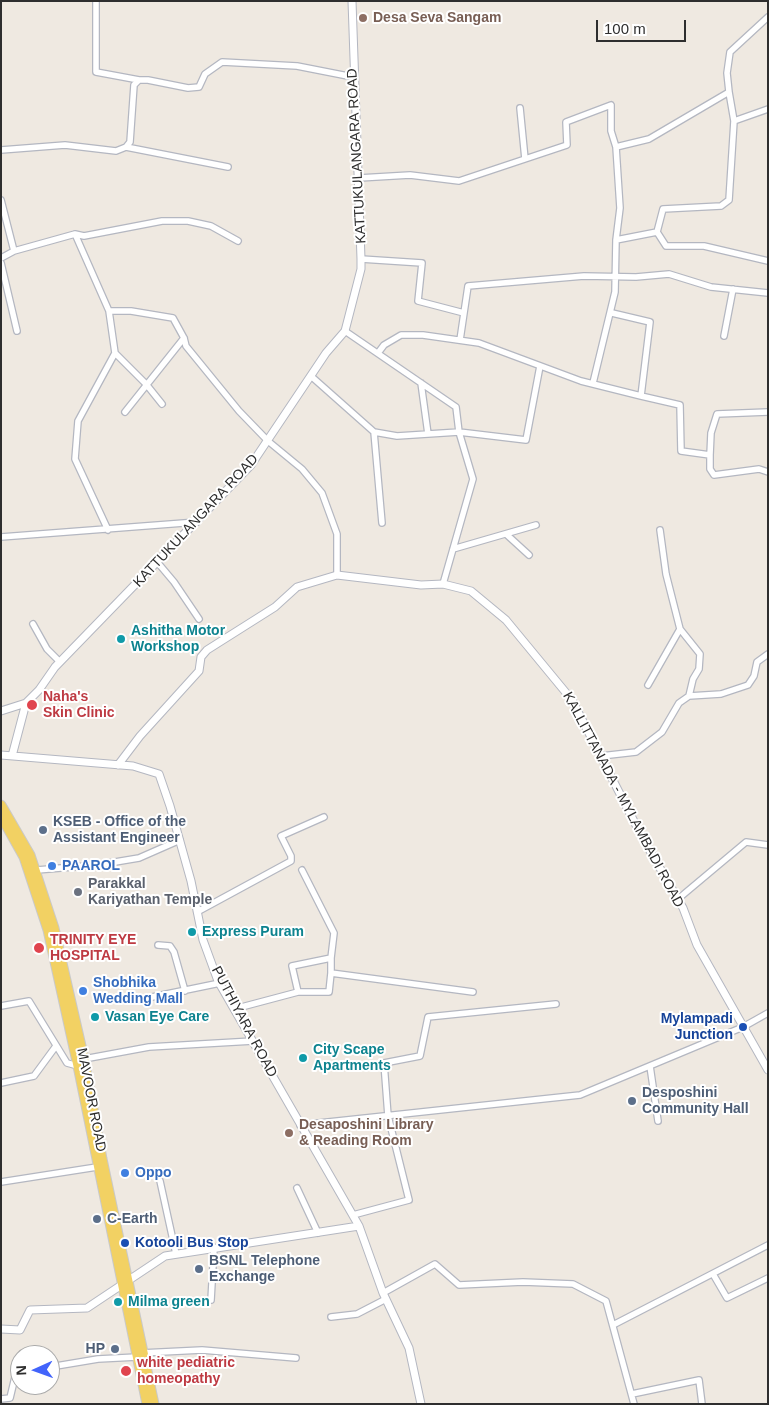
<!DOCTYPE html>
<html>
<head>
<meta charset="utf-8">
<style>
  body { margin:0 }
  #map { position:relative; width:769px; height:1405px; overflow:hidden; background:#efe9e1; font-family:Arial,sans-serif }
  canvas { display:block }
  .frame { position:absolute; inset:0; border:2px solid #2e2e2e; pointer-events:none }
  .north { position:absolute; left:10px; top:1345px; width:50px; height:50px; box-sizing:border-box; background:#fff; border:1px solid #ababab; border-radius:50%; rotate:268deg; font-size:14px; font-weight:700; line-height:20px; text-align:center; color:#2e2e2e }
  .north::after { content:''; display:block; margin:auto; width:18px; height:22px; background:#4264fb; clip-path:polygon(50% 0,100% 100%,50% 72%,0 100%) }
  .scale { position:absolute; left:596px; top:20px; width:90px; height:22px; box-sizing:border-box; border:2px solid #2e2e2e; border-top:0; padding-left:6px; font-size:15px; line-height:18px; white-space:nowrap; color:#2e2e2e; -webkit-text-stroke:4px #fff; paint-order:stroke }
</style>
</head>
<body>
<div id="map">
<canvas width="769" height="1405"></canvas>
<div class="frame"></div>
<div class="north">N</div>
<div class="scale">100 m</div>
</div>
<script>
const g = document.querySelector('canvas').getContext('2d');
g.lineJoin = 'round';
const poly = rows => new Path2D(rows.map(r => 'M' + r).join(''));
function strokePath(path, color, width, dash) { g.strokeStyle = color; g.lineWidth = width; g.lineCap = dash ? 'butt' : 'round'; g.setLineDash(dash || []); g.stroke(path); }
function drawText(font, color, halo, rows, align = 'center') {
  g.font = font + ' Arial,sans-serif'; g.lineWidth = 4; g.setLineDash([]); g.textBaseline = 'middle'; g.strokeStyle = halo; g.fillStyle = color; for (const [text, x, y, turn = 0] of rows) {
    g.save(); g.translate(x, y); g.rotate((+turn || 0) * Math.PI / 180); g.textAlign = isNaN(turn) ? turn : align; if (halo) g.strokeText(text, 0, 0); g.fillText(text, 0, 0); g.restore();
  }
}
const minor = poly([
  [96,1,96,72,139,80],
  [520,108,525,159],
  [734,121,768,109],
  [126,147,228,167],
  [1,150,65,145,116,151,126,147,130,142,134,85,139,80,148,80,188,88,199,87,205,74,222,62,297,66,353,77],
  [359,178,410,175,459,181,567,145,566,122,611,105,611,131,616,147,649,139,729,92,727,73,730,52,768,17],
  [1,200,14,251,75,234],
  [657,232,663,209,721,206,729,200,734,121,729,92],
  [616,240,657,232,666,246,704,246,768,261],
  [1,258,14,251],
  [361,259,422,263,418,301,464,313],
  [1,263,17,331],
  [109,311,131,311,173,318,184,338,186,346,239,411,268,441,302,469,322,493,337,534,337,575],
  [345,331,456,407,459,432,473,479,443,584],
  [724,336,733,289],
  [460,340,468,286,584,276,636,277,669,274,711,287,768,293],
  [378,353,384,345,401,335,423,335,479,343,581,381,641,396,650,322,612,313],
  [312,377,374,432,382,523],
  [421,383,428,434,459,432,526,440,540,366],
  [593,383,615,292,616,240,620,208,616,147],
  [641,396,680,405,681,451,710,455,710,469,714,475,759,469,768,472],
  [162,404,146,384,115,353,109,311,75,234,84,236,162,221,188,221,211,226,238,241],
  [125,412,184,338],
  [374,432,397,436,428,434],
  [710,455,711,433,717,414,768,412],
  [108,530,75,459,78,421,115,353],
  [506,534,529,555],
  [1,537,197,522],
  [453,549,536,525],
  [158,563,174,582,199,619],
  [33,624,47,649,60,662],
  [680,629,700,654,699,669,693,679,689,696],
  [648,685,680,629,666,574,660,530],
  [601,756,636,752,662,732,679,703,689,696,721,694,748,685,754,676,757,662,768,654],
  [37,870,97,865,139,858,180,840],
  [302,870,334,933,331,958],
  [678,899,746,842,768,845],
  [197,912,291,861,291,856,281,836,324,817],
  [158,945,170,946,174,952,185,991],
  [298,992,292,966,331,958,331,973],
  [152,997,220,983],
  [1,1006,29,1001,67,1063,78,1066,84,1059,149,1047,253,1041],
  [234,1009,298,992,329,992,331,973,473,992],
  [650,1066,658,1121],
  [1,1083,34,1076,56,1046],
  [300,1125,580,1095,743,1027,768,1013],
  [160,1181,176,1254],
  [1,1182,97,1167],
  [297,1188,318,1233],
  [353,1215,409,1200,388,1116,384,1063,420,1056,428,1017,556,1004],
  [713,1274,727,1298,768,1278],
  [383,1293,435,1264,459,1285,523,1282,573,1284,606,1301,634,1404],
  [211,1300,214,1248],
  [331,1317,357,1314,386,1299],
  [613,1325,768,1245],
  [141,1353,202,1350,296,1358],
  [50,1367,98,1359,137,1357],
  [632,1394,699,1380,702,1404],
  [1,1399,10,1398,15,1377,20,1376]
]);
const tertiary = poly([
  [1,711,26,703,39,690,55,667,251,465,326,353,345,331,361,269,361,259,352,1],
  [1,755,133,766,159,774,170,806,191,881,203,940,218,981,359,1226,383,1293,409,1348,421,1404],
  [12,756,26,703],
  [118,765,140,736,199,671,201,657,207,650,275,607,297,587,337,575,421,585,443,584,471,591,506,620,572,700,642,837,683,908,697,945,768,1070],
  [1,1329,20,1330,30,1310,87,1308,165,1256,359,1226]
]);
const primary = poly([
  [1,805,30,855,54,928,84,1059,102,1159,154,1404],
  [1,816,24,857,48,930,78,1066,147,1404]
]);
strokePath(minor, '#b4b7c1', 8);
strokePath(tertiary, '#b4b7c1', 9);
strokePath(primary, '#c9c9c9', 11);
strokePath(minor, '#fff', 5.5);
strokePath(tertiary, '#fff', 7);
strokePath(primary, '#f2d163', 9);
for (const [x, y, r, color] of [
  [363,18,5,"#8d6e63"],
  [121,639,5,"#0f9aa8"],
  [32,705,6,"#e0444e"],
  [43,830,5,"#5c6f8a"],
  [52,866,5,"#3f7fe0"],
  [78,892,5,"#6b7280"],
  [192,932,5,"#0f9aa8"],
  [39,948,6,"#e0444e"],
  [83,991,5,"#3f7fe0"],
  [95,1017,5,"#0f9aa8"],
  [743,1027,5,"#1a4fb4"],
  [303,1058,5,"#0f9aa8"],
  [632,1101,5,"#5c6f8a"],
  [289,1133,5,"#8d6e63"],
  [125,1173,5,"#3f7fe0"],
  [97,1219,5,"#5c6f8a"],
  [125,1243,5,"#1a4fb4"],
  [199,1269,5,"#5c6f8a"],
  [118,1302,5,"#0f9aa8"],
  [115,1349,5,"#5c6f8a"],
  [126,1371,6,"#e0444e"]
]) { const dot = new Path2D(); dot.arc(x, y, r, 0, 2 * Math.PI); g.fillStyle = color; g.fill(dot); strokePath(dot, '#fff', 2); }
drawText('bold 14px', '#785e54', '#fff', [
  ["Desa Seva Sangam",373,18],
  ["Desaposhini Library",299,1125],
  ["& Reading Room",299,1141]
], 'left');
drawText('14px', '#2e2e2e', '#fff', [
  ["KATTUKULANGARA ROAD",357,156,-93],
  ["KATTUKULANGARA ROAD",196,521,-47],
  ["KALLITTANADA - MYLAMBADI ROAD",623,800,62],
  ["PUTHIYARA ROAD",244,1022,62],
  ["MAVOOR ROAD",91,1100,79]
]);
drawText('bold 14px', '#0d838f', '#fff', [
  ["Ashitha Motor",131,631],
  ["Workshop",131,647],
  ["Express Puram",202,932],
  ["Vasan Eye Care",105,1017],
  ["City Scape",313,1050],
  ["Apartments",313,1066],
  ["Milma green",128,1302]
], 'left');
drawText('bold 14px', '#be3a42', '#fff', [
  ["Naha's",43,697],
  ["Skin Clinic",43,713],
  ["TRINITY EYE",50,940],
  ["HOSPITAL",50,956],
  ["white pediatric",137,1363],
  ["homeopathy",137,1379]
], 'left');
drawText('bold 14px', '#4e5e75', '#fff', [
  ["KSEB - Office of the",53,822],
  ["Assistant Engineer",53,838],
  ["Desposhini",642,1093],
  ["Community Hall",642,1109],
  ["C-Earth",107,1219],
  ["BSNL Telephone",209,1261],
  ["Exchange",209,1277],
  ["HP",105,1349,"right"]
], 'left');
drawText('bold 14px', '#366cbe', '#fff', [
  ["PAAROL",62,866],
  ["Shobhika",93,983],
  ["Wedding Mall",93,999],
  ["Oppo",135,1173]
], 'left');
drawText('bold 14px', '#5b616d', '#fff', [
  ["Parakkal",88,884],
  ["Kariyathan Temple",88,900]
], 'left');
drawText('bold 14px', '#164399', '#fff', [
  ["Mylampadi",733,1019],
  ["Junction",733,1035],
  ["Kotooli Bus Stop",135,1243,"left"]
], 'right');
</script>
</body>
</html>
